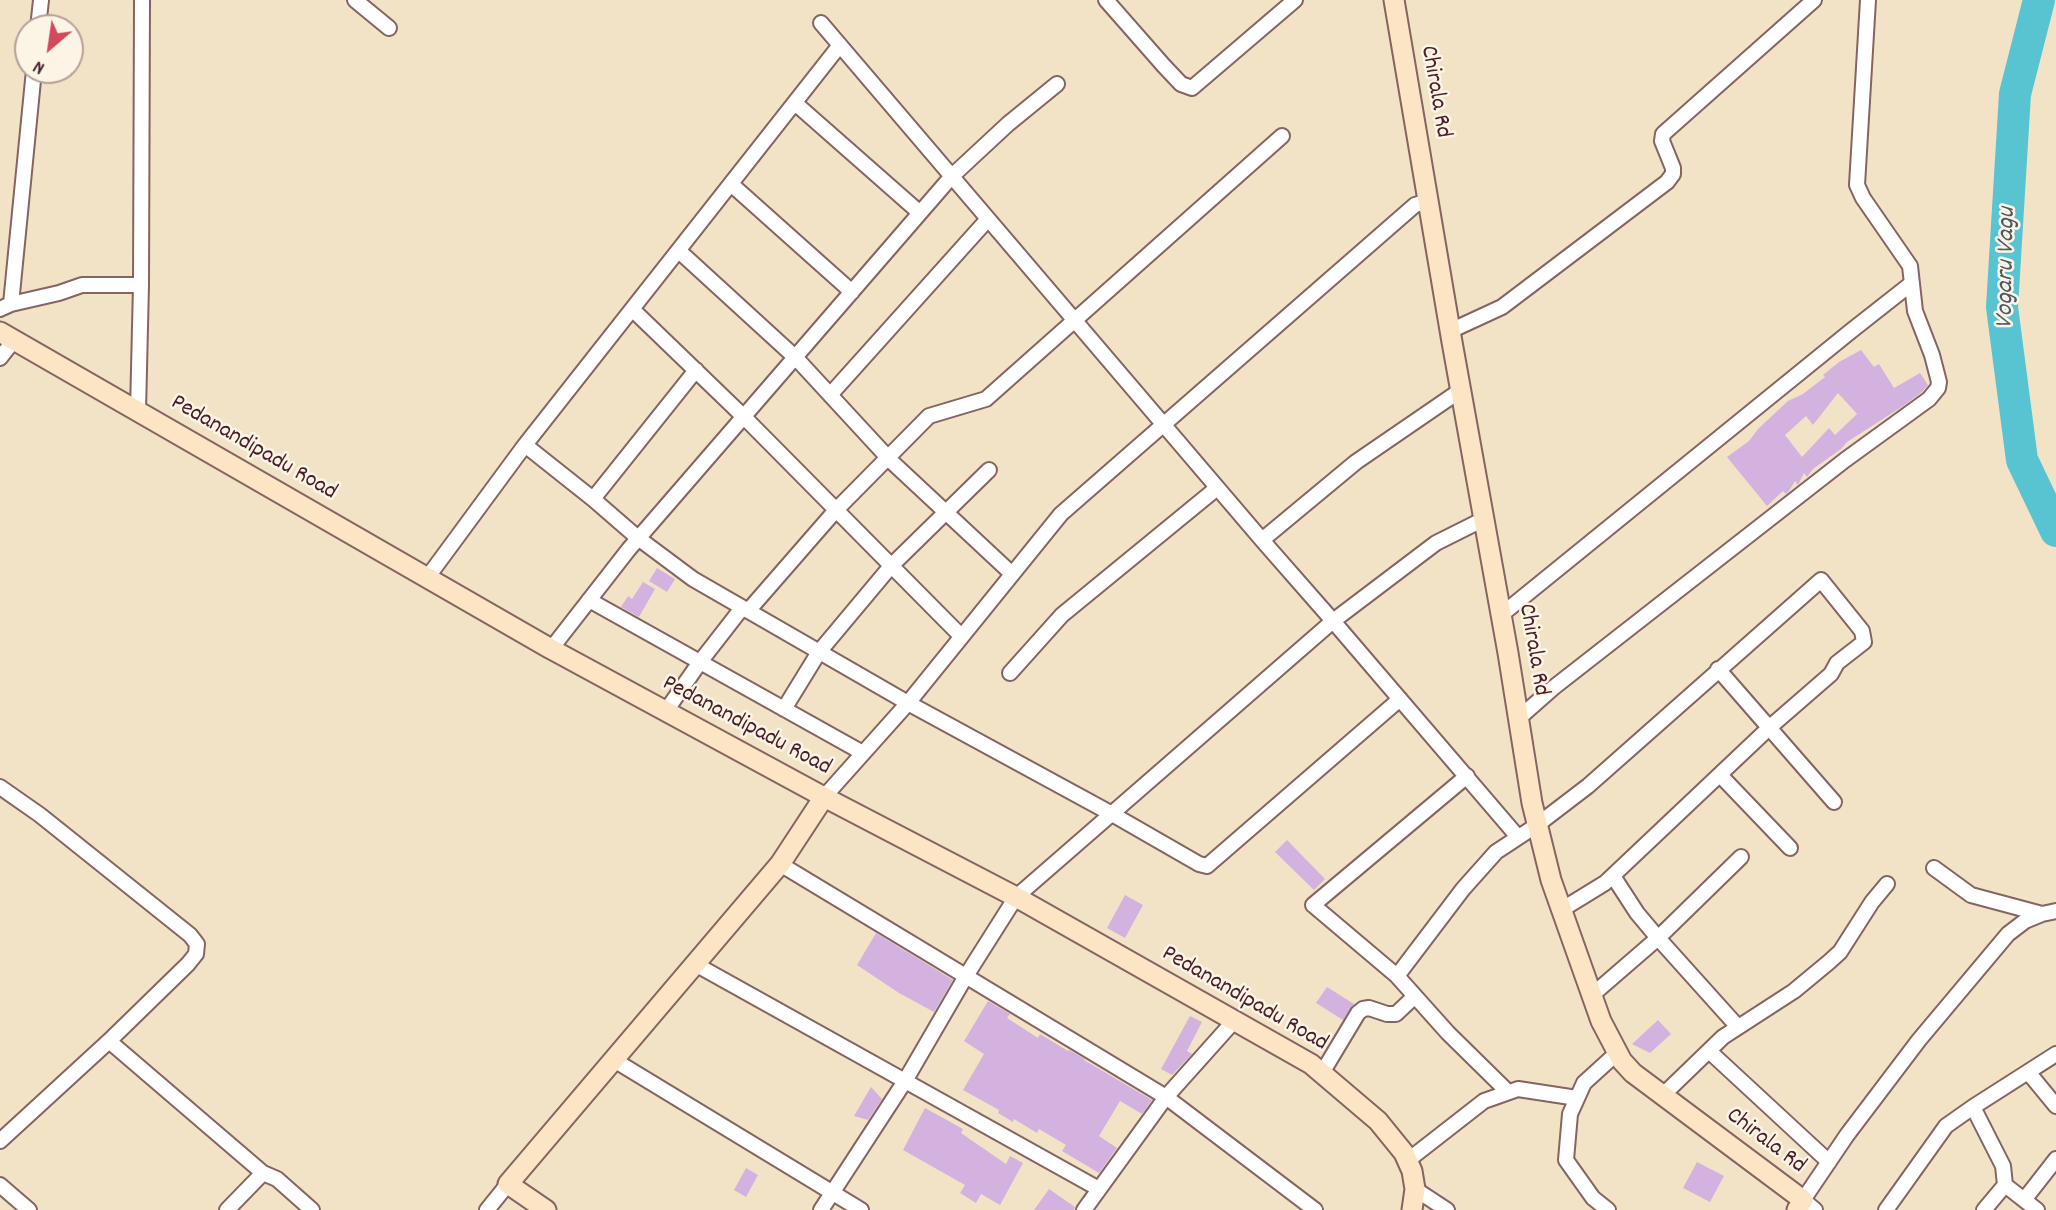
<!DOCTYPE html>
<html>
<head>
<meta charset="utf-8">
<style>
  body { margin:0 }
  #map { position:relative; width:2056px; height:1210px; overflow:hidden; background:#f2e3c6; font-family:Dekko,sans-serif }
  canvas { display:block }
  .north { position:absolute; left:14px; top:14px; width:70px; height:70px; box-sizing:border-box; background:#fcf5e5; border:2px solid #b59f9b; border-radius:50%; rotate:209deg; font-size:19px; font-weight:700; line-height:28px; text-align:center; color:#4a1f2b }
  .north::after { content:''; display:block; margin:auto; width:24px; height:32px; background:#d1495b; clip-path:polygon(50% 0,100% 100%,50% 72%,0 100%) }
</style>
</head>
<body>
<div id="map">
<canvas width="2056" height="1210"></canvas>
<div class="north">N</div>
</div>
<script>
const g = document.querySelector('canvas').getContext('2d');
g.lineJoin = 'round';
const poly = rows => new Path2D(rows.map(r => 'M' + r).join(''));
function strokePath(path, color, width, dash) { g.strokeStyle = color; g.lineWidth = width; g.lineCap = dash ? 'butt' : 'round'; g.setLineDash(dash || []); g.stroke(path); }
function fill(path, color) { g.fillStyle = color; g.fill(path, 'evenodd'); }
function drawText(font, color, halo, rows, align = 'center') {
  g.font = font + ' Dekko,sans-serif'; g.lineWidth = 5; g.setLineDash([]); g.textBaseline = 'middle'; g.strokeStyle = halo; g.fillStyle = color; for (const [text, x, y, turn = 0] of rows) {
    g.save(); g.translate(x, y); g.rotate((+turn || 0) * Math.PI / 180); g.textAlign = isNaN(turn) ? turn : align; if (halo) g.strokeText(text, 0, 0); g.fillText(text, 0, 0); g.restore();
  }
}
strokePath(poly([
  [2039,0,2015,94,2002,307,2022,460,2056,531]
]), '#58c4d1', 32);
fill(poly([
  [1861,350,1874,367,1879,364,1894,388,1920,373,1928,385,1922,392,1903,406,1847,442,1841,449,1813,469,1807,477,1804,473,1798,485,1795,481,1789,491,1786,494,1783,491,1767,506,1727,457,1749,441,1759,428,1788,401,1803,394,1825,377,1823,375,1839,362],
  [1838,393,1857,414,1835,435,1829,428,1802,457,1785,435,1806,416,1813,425],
  [657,568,675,579,667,592,649,581],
  [643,582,655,589,639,617,621,607,628,596,632,599],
  [1287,840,1325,879,1314,890,1275,852],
  [1125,895,1143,905,1125,938,1107,928],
  [876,933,953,980,934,1012,899,993,857,965],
  [1327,987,1354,1004,1343,1020,1316,1003],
  [988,1001,1010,1014,1007,1018,1038,1038,1040,1034,1068,1051,1069,1050,1085,1059,1084,1060,1152,1100,1142,1114,1120,1101,1099,1136,1117,1148,1099,1173,1062,1151,1066,1145,1039,1129,1037,1133,1014,1119,1013,1122,998,1113,999,1110,963,1090,984,1054,964,1041],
  [1190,1016,1202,1022,1187,1051,1192,1054,1172,1075,1161,1069],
  [1658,1020,1671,1034,1650,1053,1632,1044],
  [871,1087,882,1099,868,1120,854,1116],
  [925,1108,963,1129,961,1133,1006,1164,1010,1156,1023,1163,1000,1205,981,1194,976,1203,960,1193,965,1185,903,1150],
  [1697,1162,1724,1176,1710,1202,1683,1188],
  [746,1168,758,1175,746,1197,734,1190],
  [1049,1189,1075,1207,1074,1210,1034,1210]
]), '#d3b2e0');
const street = poly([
  [355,0,389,28],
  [1106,0,1164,66,1181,84,1192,88,1295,0],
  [821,23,1262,540,1333,621,1518,837],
  [38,28,41,0],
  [795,103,920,213],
  [731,184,852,292],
  [679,251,796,358,892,462,1011,573],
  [11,304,59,293,82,285,141,285],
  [0,309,11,304,34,70],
  [632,309,744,417,961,636],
  [1450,331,1502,307,1667,182,1673,174,1673,168,1662,141,1663,134,1814,0],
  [0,358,15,339],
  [830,395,988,219],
  [138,411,141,285,142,0],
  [525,445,593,499,638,538,693,579,908,703,1112,814,1199,864,1207,866,1400,699],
  [593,499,696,370],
  [1262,540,1356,462,1461,390],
  [427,578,525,445,840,45],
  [589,600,863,753],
  [748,611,836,510,929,416,986,399,1282,136],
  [1501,615,1851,331,1912,283],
  [551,649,629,549,952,176,1008,124,1057,84],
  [1718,669,1834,802],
  [1010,673,1062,615,1217,488],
  [784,709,819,652,891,566,989,470],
  [666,711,700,662,742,608],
  [1519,718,1553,688,1845,460,1929,399,1938,388,1939,382,1932,355,1915,311,1910,266,1863,198,1857,185,1868,0],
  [1720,775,1790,848],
  [1467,776,1313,905,1397,976,1448,1033,1508,1092],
  [0,787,40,815,190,935,197,944,196,954,188,964,109,1041,263,1173,277,1179,312,1210],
  [824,797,908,703,1061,514,1415,205,1428,201],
  [780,864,1166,1097,1315,1210],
  [1934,868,1971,895,2042,914],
  [1613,876,1637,913,1658,938,1738,1027],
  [695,964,1099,1189],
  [1397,976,1463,889,1496,852,1537,825,1588,786,1821,580,1862,631,1864,642,1837,663,1831,674,1770,727,1605,883,1561,910],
  [1591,996,1658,938,1741,857],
  [1709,1051,1829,1162],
  [614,1060,861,1210],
  [2028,1072,2056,1106],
  [1322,1073,1358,1013,1363,1009,1369,1008,1387,1014,1396,1014,1415,996],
  [1663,1095,1723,1037,1794,991,1829,962,1840,952,1872,902,1887,884],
  [1973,1107,2003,1166,2005,1185,1984,1210],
  [0,1141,109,1041],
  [1407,1161,1484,1101,1518,1089,1577,1098],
  [0,1185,29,1210],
  [2005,1185,2037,1210],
  [1415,1189,1447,1210],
  [2024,1200,2056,1159],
  [227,1210,263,1173],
  [487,1210,508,1184],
  [821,1210,905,1081,966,976,1016,897,1333,621,1436,543,1484,519],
  [1084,1210,1166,1097,1234,1021],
  [1608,1210,1593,1198,1566,1160,1570,1114,1584,1083,1617,1053],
  [1815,1210,1803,1200,1847,1135,1919,1040,2008,934,2025,921,2042,914,2056,911],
  [1886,1210,1946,1126,1973,1107,2056,1054]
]);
const secondary = poly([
  [1394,0,1452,342,1508,653,1532,803,1551,880,1601,1021,1622,1061,1633,1073,1803,1200,1797,1210],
  [0,332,551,649,824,797,1016,897,1311,1064,1378,1121,1404,1153,1412,1171,1415,1189,1412,1210],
  [546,1210,508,1184,780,864,824,797]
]);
strokePath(street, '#856461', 18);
strokePath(secondary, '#856461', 23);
strokePath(street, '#fff', 14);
strokePath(secondary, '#fce5c4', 19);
drawText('24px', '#4a1f2b', '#fcf5e5', [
  ["Chirala Rd",1434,92,80],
  ["Pedanandipadu Road",253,449,30],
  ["Chirala Rd",1532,650,80],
  ["Pedanandipadu Road",746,727,28],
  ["Pedanandipadu Road",1244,1000,30],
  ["Chirala Rd",1765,1142,37]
]);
drawText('italic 26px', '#4f5965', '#fcf5e5', [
  ["Vogaru Vagu",2008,268,-89]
]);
</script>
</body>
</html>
